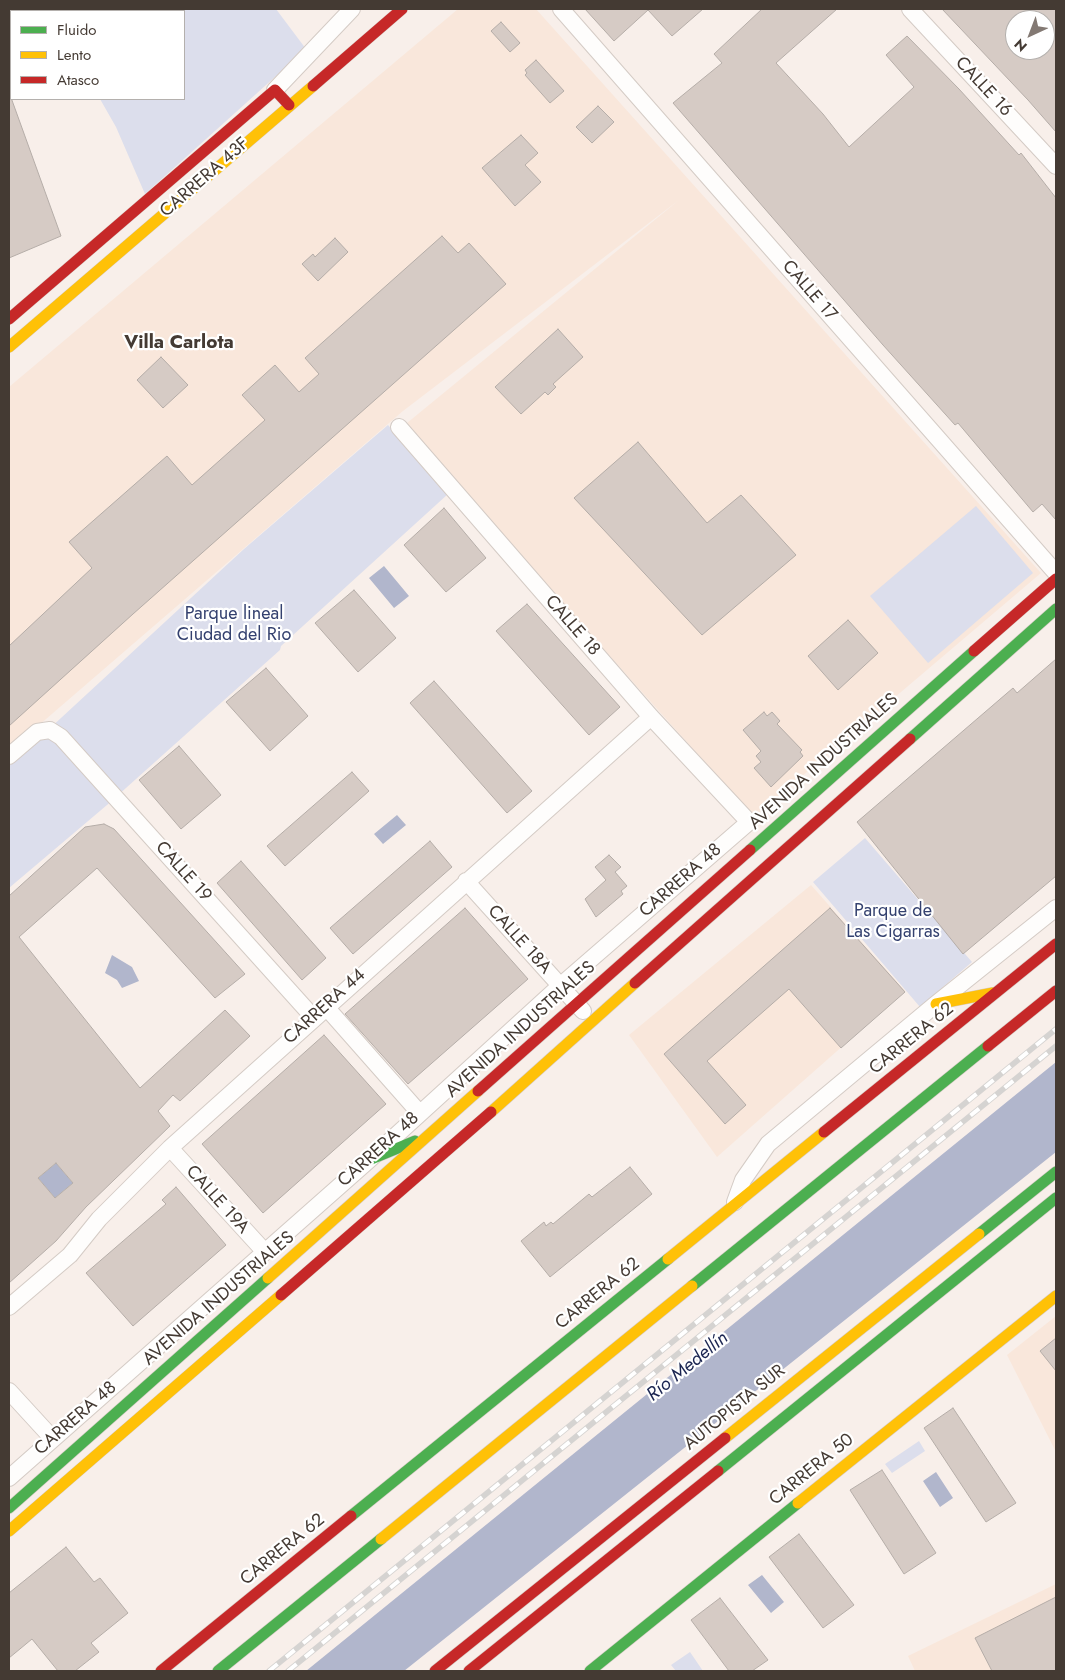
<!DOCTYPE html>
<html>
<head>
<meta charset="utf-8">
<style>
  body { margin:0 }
  #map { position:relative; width:1065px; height:1680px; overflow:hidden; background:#f8efea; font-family:Jost,sans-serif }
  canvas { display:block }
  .frame { position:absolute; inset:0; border:10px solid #443a33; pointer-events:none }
  .legend { position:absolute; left:10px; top:10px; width:175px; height:90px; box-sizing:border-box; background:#fff; border:1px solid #b4b0ad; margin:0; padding:6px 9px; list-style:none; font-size:15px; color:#443a33 }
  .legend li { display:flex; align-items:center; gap:10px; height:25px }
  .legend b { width:25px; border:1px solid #b4b0ad }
  .north { position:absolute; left:1005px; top:10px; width:50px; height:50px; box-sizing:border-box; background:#fff; border:1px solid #b4b0ad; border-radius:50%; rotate:223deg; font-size:14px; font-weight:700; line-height:20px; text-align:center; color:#443a33 }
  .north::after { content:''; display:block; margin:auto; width:18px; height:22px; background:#837973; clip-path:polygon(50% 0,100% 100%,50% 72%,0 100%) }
</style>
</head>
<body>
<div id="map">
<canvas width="1065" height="1680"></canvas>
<div class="frame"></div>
<ul class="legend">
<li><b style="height:6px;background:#4caf50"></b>Fluido</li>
<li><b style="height:6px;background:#ffc107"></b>Lento</li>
<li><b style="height:6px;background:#c62828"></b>Atasco</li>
</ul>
<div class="north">N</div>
</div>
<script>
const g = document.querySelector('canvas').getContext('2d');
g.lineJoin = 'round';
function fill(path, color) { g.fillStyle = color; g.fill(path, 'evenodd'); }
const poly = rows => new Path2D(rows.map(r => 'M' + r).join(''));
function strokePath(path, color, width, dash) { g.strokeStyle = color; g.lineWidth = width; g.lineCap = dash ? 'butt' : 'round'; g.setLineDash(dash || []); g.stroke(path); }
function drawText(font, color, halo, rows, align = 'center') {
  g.font = font + ' Jost,sans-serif'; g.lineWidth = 4.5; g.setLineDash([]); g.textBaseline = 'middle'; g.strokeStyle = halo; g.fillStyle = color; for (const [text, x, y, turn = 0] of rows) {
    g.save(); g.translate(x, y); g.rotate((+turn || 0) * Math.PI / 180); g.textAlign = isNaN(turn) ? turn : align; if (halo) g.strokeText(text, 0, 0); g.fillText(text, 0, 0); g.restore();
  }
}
fill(poly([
  [458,9,536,9,1041,573,754,817,529,566,407,423,679,200,403,411,9,751,9,387],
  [811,885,905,991,717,1157,629,1035],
  [1056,1316,1056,1452,1007,1355],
  [1056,1584,1056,1671,915,1671,908,1656]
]), '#f9e7db');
fill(poly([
  [64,9,276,9,306,49,145,194,116,127,100,99,184,99,184,11,66,11],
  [388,425,448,494,281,646,280,650,107,805,9,888,9,766,244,549],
  [976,506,1033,573,928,663,870,596],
  [865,838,972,962,920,1007,813,882],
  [919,1441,925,1451,892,1473,885,1464],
  [690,1652,703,1671,676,1671,671,1665]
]), '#dcdeec');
fill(poly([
  [384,566,409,596,394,608,369,578],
  [397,815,406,825,383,844,374,834],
  [112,955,132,967,139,981,122,988,117,980,105,973],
  [1056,1062,1056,1152,404,1671,306,1671],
  [56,1163,73,1183,55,1198,38,1178],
  [936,1472,953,1498,940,1507,923,1481],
  [762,1575,784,1602,771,1613,748,1585]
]), '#b1b6cc');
const building = poly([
  [585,9,703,9,672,36,648,10,614,41,585,9],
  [762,9,837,9,776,63,823,114,849,147,914,87,886,55,907,36,959,89,1019,155,1021,153,1056,198,1056,520,1042,504,1033,512,958,423,955,425,883,345,673,103,722,63,714,54,762,9],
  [942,9,1056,9,1056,132,1028,100,942,9],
  [1015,20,1045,20,1045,50,1015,50,1015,20],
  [501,22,520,43,510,52,491,31,501,22],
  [536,60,564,91,550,103,525,75,527,73,525,70,536,60],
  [9,92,61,236,9,258,9,92],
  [598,106,614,122,592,143,576,127,598,106],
  [521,135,538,153,525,165,541,182,515,206,482,168,521,135],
  [442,236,458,253,469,243,506,284,133,614,9,726,9,646,92,568,69,542,167,456,192,485,265,420,242,395,275,365,299,392,319,374,305,358,442,236],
  [335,238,348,252,318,281,302,264,313,254,315,257,335,238],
  [558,329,583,357,553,384,556,387,548,395,545,392,521,414,495,387,558,329],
  [161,357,188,385,163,408,137,380,161,357],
  [638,442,707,523,741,495,796,555,702,635,574,498,638,442],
  [444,508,486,558,446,592,404,545,444,508],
  [354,590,396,638,358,672,315,623,354,590],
  [527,604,620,707,589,735,496,631,527,604],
  [848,620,878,653,838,690,808,656,848,620],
  [1056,659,1056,876,963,954,857,822,1013,688,1017,693,1056,659],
  [266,668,308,716,270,751,226,702,266,668],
  [434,681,532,791,507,813,410,703,434,681],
  [764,712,767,716,772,712,780,721,777,724,802,750,800,752,803,756,771,787,754,768,761,762,756,756,761,751,743,730,764,712],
  [179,746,221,795,181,829,139,780,179,746],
  [352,772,369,791,285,866,267,846,352,772],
  [104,824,114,829,245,974,215,998,97,868,19,937,140,1088,225,1010,250,1036,180,1101,173,1095,158,1111,170,1126,86,1207,56,1241,9,1283,9,896,85,827,104,824],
  [56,1163,73,1183,55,1198,38,1178,56,1163],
  [430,841,452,867,353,954,330,928,430,841],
  [609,855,621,867,615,872,627,886,621,891,623,894,596,917,585,899,606,880,595,867,609,855],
  [241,861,326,958,302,980,217,883,241,861],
  [465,908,528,979,408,1084,345,1014,465,908],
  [830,908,905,992,841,1048,789,989,707,1061,746,1105,725,1124,664,1054,830,908],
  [324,1035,386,1104,263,1213,202,1144,324,1035],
  [630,1167,652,1194,550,1277,521,1241,544,1222,546,1226,551,1222,553,1224,589,1194,592,1197,630,1167],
  [176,1187,226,1245,133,1326,86,1273,166,1204,162,1200,176,1187],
  [1056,1338,1056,1371,1040,1351,1056,1338],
  [953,1408,1016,1503,986,1522,924,1428,953,1408],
  [882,1470,936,1553,904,1574,850,1490,882,1470],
  [799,1534,854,1605,823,1628,769,1557,799,1534],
  [66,1547,94,1582,100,1578,128,1613,91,1643,99,1652,75,1671,58,1671,32,1639,9,1658,9,1593,66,1547],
  [1056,1597,1056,1671,992,1671,975,1638,1056,1597],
  [720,1598,768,1660,752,1671,729,1671,691,1620,720,1598]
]);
fill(building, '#d6cbc5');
strokePath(building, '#b5ada8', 1);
const street = poly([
  [561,9,1056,573],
  [910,9,1056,166],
  [275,90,352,9],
  [9,756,37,732,50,730,61,737,313,1017],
  [466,881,583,1011],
  [326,1007,416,1109],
  [170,1148,265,1252],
  [735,1202,743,1180,768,1144,936,1004,1056,908],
  [9,1307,70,1255,99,1219,170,1148,651,717],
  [9,1391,53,1439],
  [9,1478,369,1160,560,986,749,822,651,717,399,427]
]);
const fast = poly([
  [910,739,1056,609],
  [750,850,974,651],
  [369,1160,415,1141],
  [979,1234,1056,1172],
  [692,1286,988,1046],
  [718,1471,1056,1198],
  [9,1508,268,1278],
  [351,1516,668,1259],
  [218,1671,381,1539],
  [590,1671,798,1503]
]);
const slow = poly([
  [9,347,313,86],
  [936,1004,993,993],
  [491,1112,635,983],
  [668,1259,824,1132],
  [268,1278,478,1091],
  [725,1438,979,1234],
  [798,1503,1056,1296],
  [9,1531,281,1295],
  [381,1539,692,1286]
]);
const jam = poly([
  [313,86,402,9],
  [9,319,275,90,289,105],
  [974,651,1056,579],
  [635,983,910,739],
  [988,1046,1056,991],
  [478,1091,750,850],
  [824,1132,1056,944],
  [281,1295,491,1112],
  [161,1671,351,1516],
  [435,1671,725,1438],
  [469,1671,718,1471]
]);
strokePath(street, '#d4cbc5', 18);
strokePath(fast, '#d4cbc5', 12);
strokePath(slow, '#d4cbc5', 12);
strokePath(jam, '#d4cbc5', 12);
strokePath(street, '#fefdfc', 16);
strokePath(fast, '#4caf50', 11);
strokePath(slow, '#ffc107', 11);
strokePath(jam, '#c62828', 11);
const rail = poly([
  [269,1671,1056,1029],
  [288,1671,1056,1046]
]);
strokePath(rail, '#d5d3d1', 5.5);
strokePath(rail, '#fff', 4, [11]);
drawText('18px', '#443a33', '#fff', [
  ["CALLE 16",983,87,47],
  ["CARRERA 43F",205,178,-41],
  ["CALLE 17",809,291,49],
  ["CALLE 18",572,626,49],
  ["AVENIDA INDUSTRIALES",824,762,-42],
  ["CALLE 19",183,872,48],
  ["CARRERA 48",681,881,-41],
  ["CALLE 18A",519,940,48],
  ["CARRERA 44",325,1007,-42],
  ["AVENIDA INDUSTRIALES",521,1030,-42],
  ["CARRERA 62",912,1039,-39],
  ["CARRERA 48",379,1150,-42],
  ["CALLE 19A",217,1200,48],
  ["CARRERA 62",598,1294,-39],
  ["AVENIDA INDUSTRIALES",219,1299,-41],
  ["AUTOPISTA SUR",735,1408,-39],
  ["CARRERA 48",76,1419,-41],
  ["CARRERA 50",812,1470,-39],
  ["CARRERA 62",283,1550,-39]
]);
drawText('18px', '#34416f', '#fff', [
  ["Parque lineal",234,615],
  ["Ciudad del Rio",234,636],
  ["Parque de",893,912],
  ["Las Cigarras",893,933]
]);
drawText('bold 19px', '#443a33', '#fff', [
  ["Villa Carlota",179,343]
]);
drawText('italic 19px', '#1b2551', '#fff', [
  ["Río Medellín",688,1367,-39]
]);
</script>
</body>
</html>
